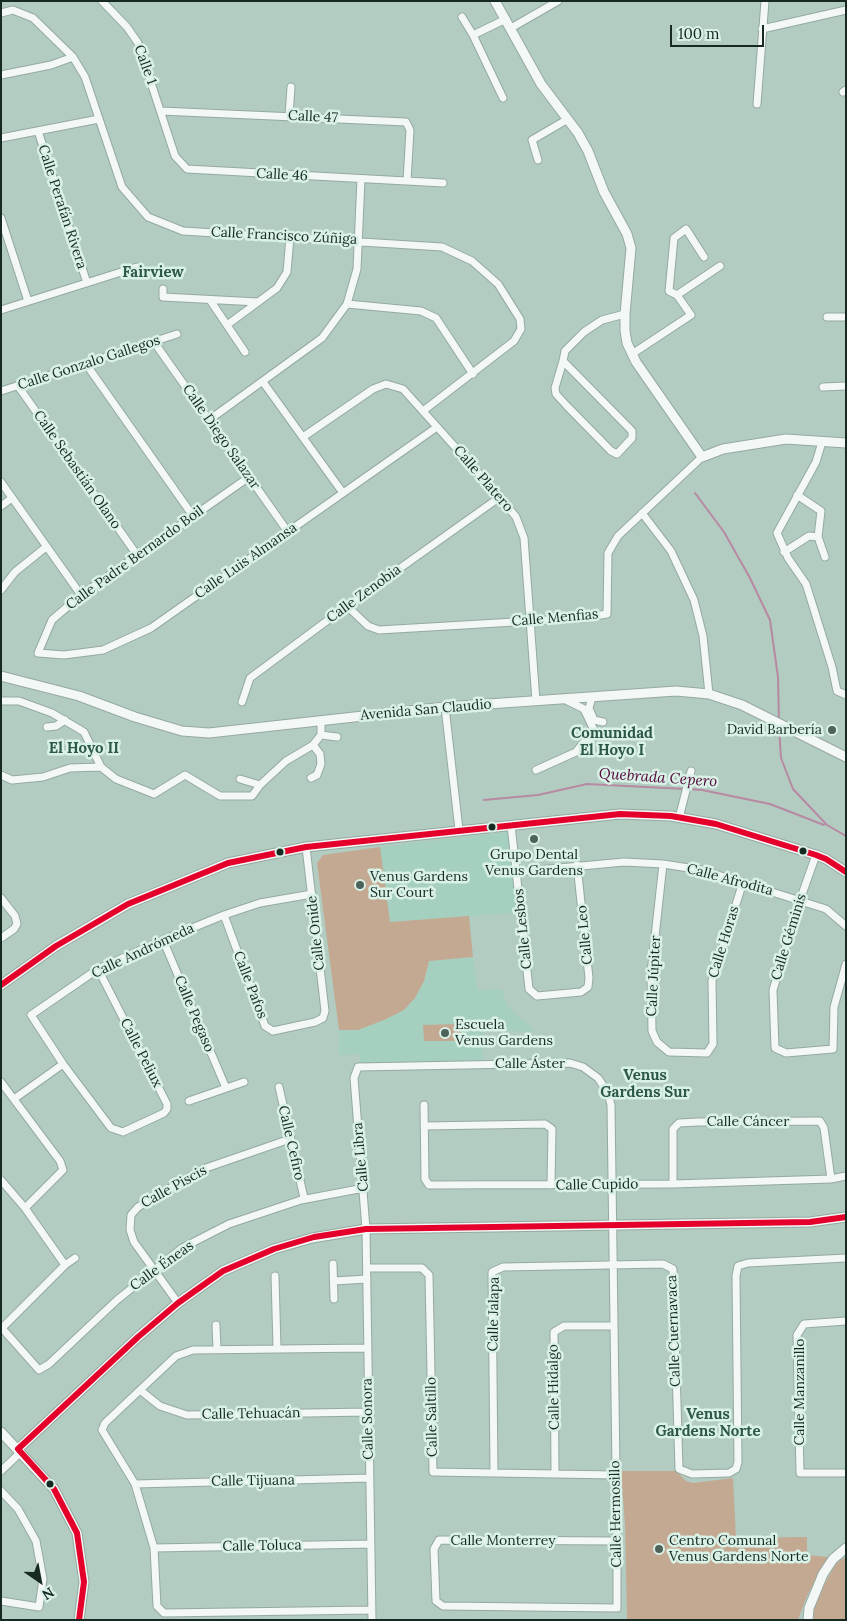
<!DOCTYPE html>
<html>
<head>
<meta charset="utf-8">
<style>
  body { margin:0 }
  #map { position:relative; width:847px; height:1621px; overflow:hidden; background:#b2ccc1; font-family:Lora,serif }
  canvas { display:block }
  .frame { position:absolute; inset:0; border:2px solid #172a22; pointer-events:none }
  .north { position:absolute; left:15px; top:1556px; width:50px; height:50px; -webkit-text-stroke:4px #daf1e7; paint-order:stroke; rotate:147deg; font-size:14px; font-weight:700; line-height:20px; text-align:center; color:#172a22 }
  .north::after { content:''; display:block; margin:auto; width:18px; height:22px; background:#172a22; clip-path:polygon(50% 0,100% 100%,50% 72%,0 100%) }
  .scale { position:absolute; left:670px; top:25px; width:94px; height:22px; box-sizing:border-box; border:2px solid #172a22; border-top:0; padding-left:6px; font-size:15px; line-height:18px; white-space:nowrap; color:#172a22; -webkit-text-stroke:4px #daf1e7; paint-order:stroke }
</style>
</head>
<body>
<div id="map">
<canvas width="847" height="1621"></canvas>
<div class="frame"></div>
<div class="north">N</div>
<div class="scale">100 m</div>
</div>
<script>
const g = document.querySelector('canvas').getContext('2d');
g.lineJoin = 'round';
function fill(path, color) { g.fillStyle = color; g.fill(path, 'evenodd'); }
const poly = rows => new Path2D(rows.map(r => 'M' + r).join(''));
function strokePath(path, color, width, dash) { g.strokeStyle = color; g.lineWidth = width; g.lineCap = dash ? 'butt' : 'round'; g.setLineDash(dash || []); g.stroke(path); }
function drawText(font, color, halo, rows, align = 'center') {
  g.font = font + ' Lora,serif'; g.lineWidth = 5; g.setLineDash([]); g.textBaseline = 'middle'; g.strokeStyle = halo; g.fillStyle = color; for (const [text, x, y, turn = 0] of rows) {
    g.save(); g.translate(x, y); g.rotate((+turn || 0) * Math.PI / 180); g.textAlign = isNaN(turn) ? turn : align; if (halo) g.strokeText(text, 0, 0); g.fillText(text, 0, 0); g.restore();
  }
}
fill(poly([
  [509,832,516,913,389,922,380,847],
  [473,957,478,990,502,989,507,1006,533,1029,533,1032,483,1030,483,1060,360,1064,360,1054,339,1055,339,1030,358,1030,384,1020,404,1010,415,998,424,981,429,961]
]), '#a5cfbe');
fill(poly([
  [380,847,390,922,469,916,473,957,429,961,424,981,415,998,404,1010,384,1020,358,1030,339,1030,317,863,323,855],
  [461,1024,461,1041,459,1041,459,1035,456,1035,456,1041,424,1041,423,1025],
  [621,1471,676,1471,686,1481,693,1483,733,1478,736,1538,807,1537,807,1555,828,1557,807,1596,798,1620,627,1620,625,1525],
  [846,1557,846,1620,813,1620,814,1604,836,1563]
]), '#c4a992');
strokePath(poly([
  [695,493,724,532,750,578,770,620,778,677,779,720],
  [779,728,781,758,793,789,827,825,846,836],
  [689,789,702,790,770,804,824,825],
  [484,800,538,795,587,784,685,789]
]), '#b889a3', 2);
const minor = poly([
  [102,1,127,27,138,43,175,156,187,169,443,183],
  [1,13,13,10,33,18,73,57,85,77,122,187,148,217,183,231,442,247,472,261,498,284,520,319,521,329,514,341,423,411],
  [462,17,473,35,503,98],
  [511,28,558,1],
  [762,29,846,10],
  [473,35,506,19],
  [1,75,51,65,73,57],
  [843,92,846,90],
  [757,104,765,1],
  [161,111,406,122,410,130,407,181],
  [289,116,291,87],
  [38,131,87,283],
  [1,138,99,119],
  [538,160,532,140,568,119],
  [1,218,28,301],
  [163,289,163,297,258,302],
  [677,295,720,266],
  [210,300,245,352],
  [347,304,421,311,436,318,473,374],
  [1,310,137,267],
  [827,317,846,317],
  [227,325,277,288,287,272,290,237],
  [154,342,288,532],
  [632,354,691,315,677,295,669,291,674,238,686,229,704,257],
  [563,361,632,431,632,438,617,454,611,451,566,405,556,394,555,388,563,361,565,351,584,332,602,320,625,314],
  [86,364,193,516],
  [263,382,343,493],
  [18,386,137,555],
  [823,387,846,386],
  [1,391,177,334],
  [209,420,322,338,347,304,357,269,361,179],
  [303,437,373,389,386,384,403,389,500,497,516,517,524,538,536,701],
  [822,442,816,462,777,533,788,558,806,584,832,667,837,691,846,695],
  [249,477,81,595,52,620,38,653,64,655,103,650,151,628,437,427],
  [1,482,81,595],
  [797,495,821,511,818,537,825,557],
  [1,506,12,498],
  [642,513,671,551,694,600,703,636,709,694],
  [784,552,809,536,818,537],
  [1,590,15,572,46,547],
  [347,606,368,626,379,630,582,618,607,614,608,553,618,536,702,457],
  [592,697,589,708,594,720,603,722],
  [1,701,19,701,52,713,84,732,101,767],
  [242,702,250,678,347,606,500,497],
  [445,707,459,830],
  [47,727,56,726,65,720],
  [321,735,337,737],
  [536,770,576,752,583,743,593,737,593,728,584,709,564,699],
  [1,775,12,780,43,777,70,768,101,767,116,779,154,794,185,775,220,796,252,796,260,785],
  [311,778,317,775,321,764,320,754,313,745],
  [240,779,260,785,286,761,313,745,321,735,321,721],
  [679,818,691,771],
  [511,825,529,989,537,996,581,992,588,987,589,978,577,865],
  [816,855,800,900,773,990,775,1048,786,1053,833,1049,834,1007,846,964],
  [663,864,651,973,652,1031,657,1042,669,1052,707,1053,713,1044,712,981,743,882],
  [516,872,624,862,663,864,702,870,826,909,846,926],
  [1,898,15,916,17,924,14,929,1,938],
  [224,915,265,1026,273,1031,315,1022,323,1018,325,1011,306,847],
  [163,940,226,1088],
  [98,969,167,1104,167,1109,164,1113,123,1132,111,1128,63,1064,31,1015,98,969,163,940,224,915,260,903,312,894],
  [1,1082,60,1161,63,1170,25,1208],
  [279,1087,304,1198],
  [14,1099,63,1064],
  [189,1101,244,1082],
  [424,1105,425,1179,429,1185,673,1184,831,1179,846,1176],
  [424,1126,545,1124,552,1129,551,1185],
  [1,1180,25,1208,65,1265],
  [673,1184,673,1129,679,1123,698,1122,820,1121,824,1128,831,1179],
  [333,1264,334,1299],
  [367,1268,422,1268,429,1275,433,1472,616,1475],
  [275,1276,277,1348],
  [334,1281,367,1279],
  [178,1303,134,1242,130,1230,131,1215,138,1207,203,1169,290,1139],
  [846,1321,804,1324,797,1335,800,1473,846,1473],
  [216,1325,217,1349],
  [1,1327,39,1370,49,1364,117,1300,182,1248,229,1224,301,1200,364,1188],
  [2,1328,65,1265,75,1258],
  [367,1348,193,1350,176,1356,105,1423,102,1430,135,1484,154,1548,157,1606,164,1613,371,1610],
  [140,1390,160,1406,187,1415,368,1412],
  [1,1471,21,1452],
  [494,1473,492,1272,503,1267,663,1264,673,1269,679,1469,692,1474,729,1473,736,1469,738,1462,736,1276,738,1266,748,1263,846,1258],
  [555,1474,554,1332,564,1326,614,1326],
  [135,1484,370,1478],
  [1,1491,18,1509,36,1541,43,1579,39,1607,1,1601],
  [154,1548,371,1544],
  [372,1620,366,1229,354,1078,358,1067,570,1063,583,1067,598,1078,608,1093,611,1105,617,1541,617,1608,443,1606,436,1601,434,1549,439,1540,617,1541]
]);
const tertiary = poly([
  [495,1,541,84,578,133,588,151,604,192,627,234,631,248,625,314,625,331,627,343,636,362,702,457,723,449,786,439,846,443],
  [1,676,79,696,135,717,182,731,209,733,445,707,676,691,709,694,742,705,846,757],
  [1,985,56,946,128,904,228,863,306,847,620,814,671,816,716,824,816,855,826,859,846,872],
  [1,1432,54,1489,77,1533,84,1582,79,1620],
  [18,1449,138,1337,178,1303,223,1271,274,1249,312,1238,366,1229,810,1222,846,1217],
  [808,1620,809,1608,823,1574,833,1559,846,1548]
]);
strokePath(minor, '#95a9a0', 9);
strokePath(tertiary, '#95a9a0', 11);
strokePath(minor, '#f3f7f6', 7);
strokePath(tertiary, '#f3f7f6', 9);
strokePath(poly([
  [1,985,56,946,128,904,228,863,306,847,620,814,671,816,716,824,816,855,826,859,846,872],
  [79,1620,84,1582,77,1533,54,1489,18,1449,138,1337,178,1303,223,1271,274,1249,314,1237,366,1229,810,1222,846,1217]
]), '#e4002b', 6);
for (const [x, y, r, color] of [
  [832,730,5,"#4d635a"],
  [492,827,4.5,"#172a22"],
  [534,839,5,"#4d635a"],
  [803,851,4.5,"#172a22"],
  [280,852,4.5,"#172a22"],
  [360,885,5,"#4d635a"],
  [445,1033,5,"#4d635a"],
  [50,1484,4.5,"#172a22"],
  [659,1549,5,"#4d635a"]
]) { const dot = new Path2D(); dot.arc(x, y, r, 0, 2 * Math.PI); g.fillStyle = color; g.fill(dot); strokePath(dot, '#daf1e7', 2); }
drawText('14px', '#172a22', '#daf1e7', [
  ["Calle 1",145,65,70],
  ["Calle 47",313,117,3],
  ["Calle 46",282,175,3],
  ["Calle Perafán Rivera",62,207,72],
  ["Calle Francisco Zúñiga",284,236,3],
  ["Calle Gonzalo Gallegos",89,363,-18],
  ["Calle Diego Salazar",221,437,55],
  ["Calle Sebastián Olano",77,470,55],
  ["Calle Platero",483,479,49],
  ["Calle Padre Bernardo Boil",135,558,-36],
  ["Calle Luis Almansa",246,561,-35],
  ["Calle Zenobia",364,594,-36],
  ["Calle Menfias",555,618,-5],
  ["Avenida San Claudio",426,710,-5],
  ["Calle Afrodita",730,880,15],
  ["Calle Lesbos",523,929,-96],
  ["Calle Onide",316,933,-96],
  ["Calle Leo",585,935,-96],
  ["Calle Géminis",789,937,-73],
  ["Calle Horas",724,942,-73],
  ["Calle Andrómeda",143,951,-25],
  ["Calle Júpiter",654,976,-87],
  ["Calle Pafos",250,985,69],
  ["Calle Pegaso",194,1014,67],
  ["Calle Peliux",141,1053,63],
  ["Calle Áster",530,1064],
  ["Calle Cáncer",748,1122],
  ["Calle Cefiro",291,1143,77],
  ["Calle Libra",361,1157,-95],
  ["Calle Cupido",597,1185,-1],
  ["Calle Piscis",174,1187,-29],
  ["Calle Éneas",162,1266,-36],
  ["Calle Jalapa",494,1314,-89],
  ["Calle Cuernavaca",674,1331,-92],
  ["Calle Hidalgo",554,1387,-91],
  ["Calle Manzanillo",800,1392,-90],
  ["Calle Tehuacán",251,1414,-1],
  ["Calle Saltillo",432,1417,-91],
  ["Calle Sonora",368,1419,-91],
  ["Calle Tijuana",253,1481,-1],
  ["Calle Hermosillo",616,1514,-91],
  ["Calle Monterrey",503,1541],
  ["Calle Toluca",262,1546,-1]
]);
drawText('14px', '#172a22', '#daf1e7', [
  ["David Barbería",822,730,"right"],
  ["Grupo Dental",534,855,"center"],
  ["Venus Gardens",534,871,"center"],
  ["Venus Gardens",370,877],
  ["Sur Court",370,893],
  ["Escuela",455,1025],
  ["Venus Gardens",455,1041],
  ["Centro Comunal",669,1541],
  ["Venus Gardens Norte",669,1557]
], 'left');
drawText('bold 15px', '#2d5848', '#daf1e7', [
  ["Fairview",153,273],
  ["Comunidad",612,734],
  ["El Hoyo I",612,751],
  ["El Hoyo II",84,749],
  ["Venus",645,1076],
  ["Gardens Sur",645,1093],
  ["Venus",708,1415],
  ["Gardens Norte",708,1432]
]);
drawText('italic 15px', '#520838', '#daf1e7', [
  ["Quebrada Cepero",658,778,4]
]);
</script>
</body>
</html>
